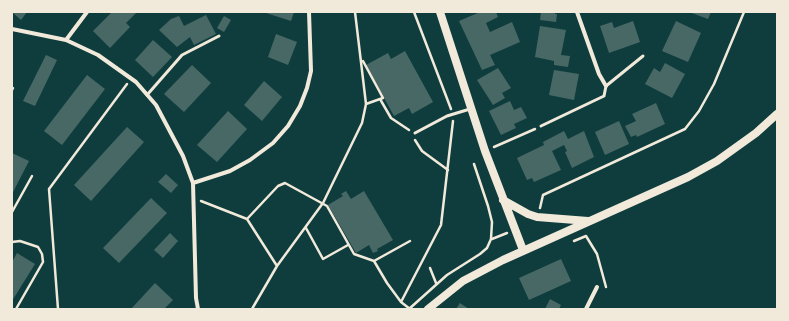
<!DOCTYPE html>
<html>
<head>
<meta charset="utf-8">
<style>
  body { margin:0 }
  #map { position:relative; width:789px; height:321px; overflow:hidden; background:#0f3d3e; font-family:"Source Sans 3",sans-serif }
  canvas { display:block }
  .frame { position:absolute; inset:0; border:13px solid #f1e9da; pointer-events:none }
</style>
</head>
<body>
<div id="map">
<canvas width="789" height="321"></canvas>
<div class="frame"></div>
</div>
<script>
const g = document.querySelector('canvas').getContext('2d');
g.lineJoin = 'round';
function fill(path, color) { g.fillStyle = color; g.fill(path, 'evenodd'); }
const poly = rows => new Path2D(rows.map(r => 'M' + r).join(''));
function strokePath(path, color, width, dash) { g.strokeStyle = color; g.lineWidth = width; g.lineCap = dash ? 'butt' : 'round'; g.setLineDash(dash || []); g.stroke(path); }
fill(poly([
  [12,12,27,12,21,20],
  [112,12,137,12,126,23,130,27,110,48,93,31],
  [263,12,294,12,291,21],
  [480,12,496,12,498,17,486,23,490,32,512,22,520,42,490,55,495,65,482,70,459,21],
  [541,12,555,12,555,14,557,14,556,22,540,20],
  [689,12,711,12,708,19],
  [206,15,216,34,194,45,190,37,177,47,159,30,171,19,179,16,184,26],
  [224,16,231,20,224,32,217,28],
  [633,21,640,42,609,53,600,26,612,22,614,28],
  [676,21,701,33,688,62,662,51],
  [540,26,566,30,561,55,570,56,568,67,554,65,554,61,535,57],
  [276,34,297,42,288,65,268,57],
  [153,40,172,57,153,77,135,60],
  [405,51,433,102,412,114,409,108,394,116,366,65,388,53,391,59],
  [46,55,57,60,35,106,23,101],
  [665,63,685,74,672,98,645,84,654,68,660,72],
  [192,65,211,83,184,112,164,94],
  [498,68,511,88,502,93,505,98,493,105,477,80],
  [554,70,579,74,574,100,549,95],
  [87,75,105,89,62,145,44,131],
  [264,81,282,97,262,121,244,105],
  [510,101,514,110,521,107,527,118,514,124,516,128,501,135,489,111],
  [656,103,665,124,637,137,636,135,631,137,625,126,636,121,632,114],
  [228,111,247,129,217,162,197,145],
  [619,121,629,144,605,155,595,132],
  [127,127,144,142,91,201,74,185],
  [564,131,568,139,584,131,594,157,572,168,565,152,567,151,564,145,552,151,561,170,534,182,532,178,527,180,517,158,544,145,543,142],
  [12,153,29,161,12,194],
  [166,174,178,185,171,193,158,182],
  [346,191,351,199,364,191,393,240,377,249,378,251,373,253,369,245,356,253,328,205,343,196,341,194],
  [151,198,167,213,119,263,103,248],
  [170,233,178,241,163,258,154,250],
  [17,253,35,264,12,301,12,262],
  [561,259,571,281,529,300,519,278],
  [155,283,173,300,164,309,131,309],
  [550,299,561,305,559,309,545,309],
  [460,303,469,309,456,309]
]), '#486865');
strokePath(poly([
  [414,12,451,109],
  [363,61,383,98,380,99,391,118,409,130],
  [12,90,13,88],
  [366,104,380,99],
  [415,140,422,151,448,170],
  [494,147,535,129],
  [201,201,247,219,277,266],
  [540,208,543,195,685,129,699,111,714,84,744,12],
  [12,212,32,176],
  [247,219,278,186,285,183,327,206,354,254,374,261,410,241],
  [306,228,323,259,348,245],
  [492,239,507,233],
  [574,241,586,236,597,254,606,287],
  [12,242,20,241,38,247,42,254,43,262,16,309],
  [374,261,387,283,401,302],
  [430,268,436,283],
  [58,309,49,189,127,84],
  [252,309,277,266,323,203,362,123,366,104,355,12],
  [409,309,447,275,480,254,487,248,491,239,492,222,488,206,474,164],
  [410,309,401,302,441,225,453,121]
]), '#f1e9da', 2.5);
strokePath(poly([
  [147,95,182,55,219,36],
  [541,126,604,96,606,86,643,56],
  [415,133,447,116,470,109]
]), '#f1e9da', 3);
strokePath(poly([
  [577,12,599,74,606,86],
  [12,29,66,40,98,55,136,82,156,105,183,156,193,183,196,298,198,309],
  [66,40,87,12],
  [193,183,230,171,250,160,273,143,288,126,300,106,307,88,311,71,309,12],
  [586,309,597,287]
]), '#f1e9da', 4);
strokePath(poly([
  [440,12,485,151,523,250],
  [503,200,528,214,537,217,588,221],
  [428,309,463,281,503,260,688,177,717,161,756,133,777,114]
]), '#f1e9da', 8);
</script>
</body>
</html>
